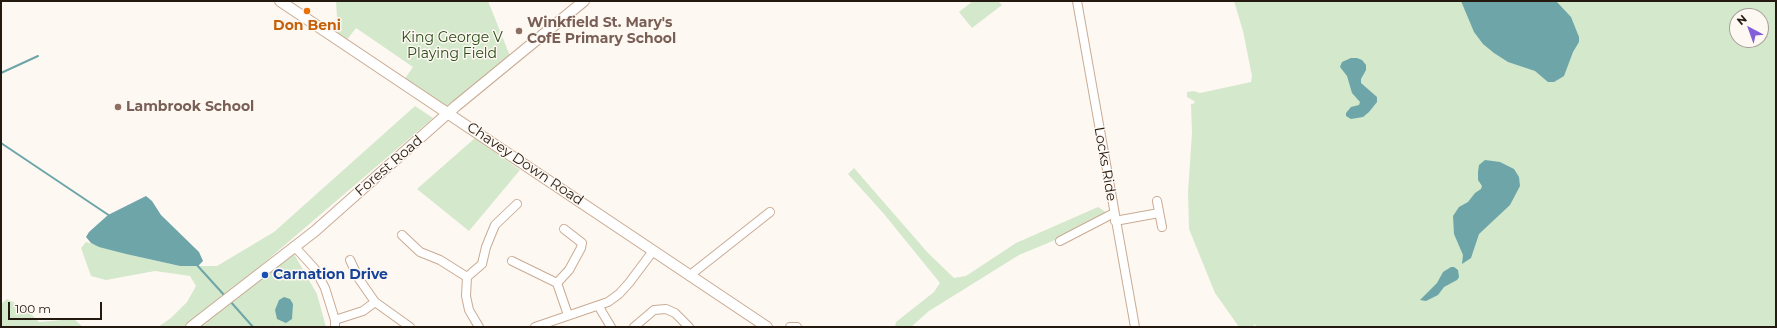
<!DOCTYPE html>
<html>
<head>
<meta charset="utf-8">
<style>
  body { margin:0 }
  #map { position:relative; width:1777px; height:328px; overflow:hidden; background:#fef8f3; font-family:Montserrat,sans-serif }
  canvas { display:block }
  .frame { position:absolute; inset:0; border:2px solid #251a10; pointer-events:none }
  .north { position:absolute; left:1729px; top:8px; width:40px; height:40px; box-sizing:border-box; background:#fef8f3; border:1px solid #a79f98; border-radius:50%; rotate:319deg; font-size:11px; font-weight:700; line-height:16px; text-align:center; color:#251a10 }
  .north::after { content:''; display:block; margin:auto; width:14px; height:18px; background:#835ed9; clip-path:polygon(50% 0,100% 100%,50% 72%,0 100%) }
  .scale { position:absolute; left:8px; top:302px; width:94px; height:18px; box-sizing:border-box; border:2px solid #251a10; border-top:0; padding-left:5px; font-size:12px; line-height:14px; white-space:nowrap; color:#251a10; -webkit-text-stroke:3px #fef8f3; paint-order:stroke }
</style>
</head>
<body>
<div id="map">
<canvas width="1777" height="328"></canvas>
<div class="frame"></div>
<div class="north">N</div>
<div class="scale">100 m</div>
</div>
<script>
const g = document.querySelector('canvas').getContext('2d');
g.lineJoin = 'round';
function fill(path, color) { g.fillStyle = color; g.fill(path, 'evenodd'); }
const poly = rows => new Path2D(rows.map(r => 'M' + r).join(''));
function strokePath(path, color, width, dash) { g.strokeStyle = color; g.lineWidth = width; g.lineCap = dash ? 'butt' : 'round'; g.setLineDash(dash || []); g.stroke(path); }
function drawText(font, color, halo, rows, align = 'center') {
  g.font = font + ' Montserrat,sans-serif'; g.lineWidth = 3; g.setLineDash([]); g.textBaseline = 'middle'; g.strokeStyle = halo; g.fillStyle = color; for (const [text, x, y, turn = 0] of rows) {
    g.save(); g.translate(x, y); g.rotate((+turn || 0) * Math.PI / 180); g.textAlign = isNaN(turn) ? turn : align; if (halo) g.strokeText(text, 0, 0); g.fillText(text, 0, 0); g.restore();
  }
}
fill(poly([
  [336,1,488,1,510,56,447,108,404,80,413,67,356,28,346,41,338,34],
  [973,1,998,1,1002,5,972,28,959,12],
  [1234,1,1776,1,1776,327,1256,327,1255,324,1252,327,1239,327,1215,293,1189,229,1188,192,1192,133,1191,104,1195,103,1194,101,1187,97,1187,92,1194,91,1200,93,1251,82,1252,76,1243,31],
  [1737,16,1761,16,1761,40,1737,40],
  [415,106,433,118,258,268,265,276,294,254,317,294,326,327,158,327,171,318,187,302,196,286,190,276,155,271,106,280,91,276,81,248,86,242,126,254,180,266,217,266,274,232],
  [475,138,520,170,469,231,417,189],
  [854,168,928,253,954,278,966,276,1016,243,1098,207,1107,213,1101,221,1019,255,929,311,911,327,895,327,896,322,934,292,940,283,884,214,848,174],
  [7,299,25,308,39,322,74,319,83,327,1,327,1,304]
]), '#d4e8cb');
fill(poly([
  [1461,1,1556,1,1571,17,1579,37,1579,42,1573,52,1564,76,1554,82,1548,82,1535,71,1508,62,1494,53,1483,44,1474,32],
  [1351,58,1357,58,1362,60,1366,65,1366,70,1361,79,1361,83,1377,97,1377,102,1369,112,1363,117,1351,119,1346,116,1346,113,1351,107,1359,105,1360,102,1352,93,1347,76,1340,67,1342,62],
  [1485,160,1500,162,1514,169,1519,177,1520,186,1510,205,1479,234,1471,258,1462,264,1463,255,1454,234,1453,216,1459,207,1468,202,1475,193,1481,189,1482,186,1478,180,1478,172,1479,165],
  [146,196,152,201,161,215,199,252,203,261,198,266,180,266,126,254,99,247,91,243,86,237,89,232,108,215],
  [1451,267,1454,267,1458,270,1459,277,1457,280,1444,287,1438,295,1426,301,1420,300,1437,283,1443,272],
  [284,297,290,299,293,304,292,319,286,323,277,319,275,310,279,300]
]), '#6da5a8');
strokePath(poly([
  [1,73,38,56],
  [1,143,110,216],
  [196,264,225,296],
  [230,301,253,327]
]), '#6da5a8', 2);
const minor = poly([
  [1077,1,1135,327],
  [1157,201,1162,227],
  [1115,221,1159,213],
  [402,235,420,252,440,260,467,277],
  [1060,241,1114,213],
  [294,246,315,269,325,288,335,320,335,327],
  [350,260,359,279,375,302,410,327],
  [512,261,557,283,569,270,581,248,582,243,564,229],
  [689,276,770,212],
  [557,283,568,315],
  [599,307,611,327],
  [335,320,363,311,375,302],
  [479,327,469,310,466,296,467,277,482,264,486,247,495,225,517,204],
  [535,327,608,302,619,294,629,283,653,251],
  [634,327,654,310,666,309,675,313,689,327],
  [790,327,797,327]
]);
const major = poly([
  [280,1,767,327],
  [191,327,315,231,456,106,584,1]
]);
strokePath(minor, '#caab93', 10);
strokePath(major, '#caab93', 12);
strokePath(minor, '#fff', 8);
strokePath(major, '#fff', 10);
for (const [x, y, r, color] of [
  [307,11,4,"#e8710a"],
  [519,31,4,"#8d6e63"],
  [118,107,4,"#8d6e63"],
  [265,275,4,"#1a4fb4"]
]) { const dot = new Path2D(); dot.arc(x, y, r, 0, 2 * Math.PI); g.fillStyle = color; g.fill(dot); strokePath(dot, '#fef8f3', 1.5); }
drawText('bold 14px', '#785e54', '#fef8f3', [
  ["Winkfield St. Mary's",527,23],
  ["CofE Primary School",527,39],
  ["Lambrook School",126,107]
], 'left');
drawText('bold 14px', '#c56008', '#fef8f3', [
  ["Don Beni",307,26]
]);
drawText('14px', '#2a4b16', '#fef8f3', [
  ["King George V",452,38],
  ["Playing Field",452,54]
]);
drawText('14px', '#251a10', '#fef8f3', [
  ["Chavey Down Road",525,164,34],
  ["Locks Ride",1105,164,80],
  ["Forest Road",389,166,-41]
]);
drawText('bold 14px', '#164399', '#fef8f3', [
  ["Carnation Drive",273,275]
], 'left');
</script>
</body>
</html>
